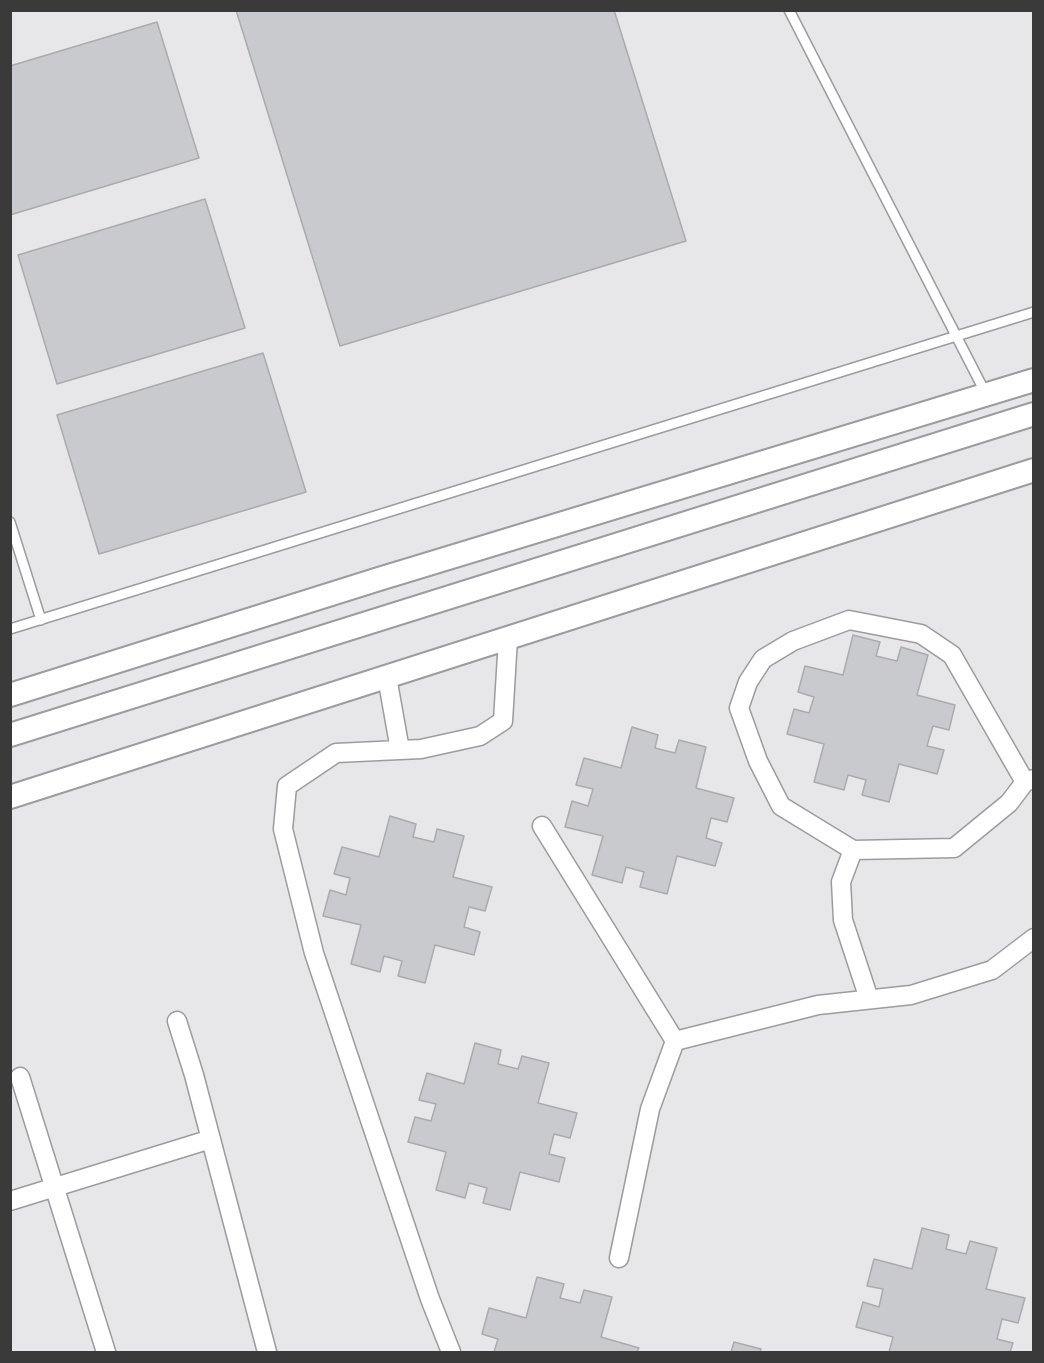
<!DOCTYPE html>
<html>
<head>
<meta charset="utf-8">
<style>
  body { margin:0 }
  #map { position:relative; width:1044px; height:1363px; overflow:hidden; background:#e7e6e9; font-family:"DM Sans",sans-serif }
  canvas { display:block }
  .frame { position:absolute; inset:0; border:12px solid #3a3a3b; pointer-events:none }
</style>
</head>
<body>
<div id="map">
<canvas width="1044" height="1363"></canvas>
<div class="frame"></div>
</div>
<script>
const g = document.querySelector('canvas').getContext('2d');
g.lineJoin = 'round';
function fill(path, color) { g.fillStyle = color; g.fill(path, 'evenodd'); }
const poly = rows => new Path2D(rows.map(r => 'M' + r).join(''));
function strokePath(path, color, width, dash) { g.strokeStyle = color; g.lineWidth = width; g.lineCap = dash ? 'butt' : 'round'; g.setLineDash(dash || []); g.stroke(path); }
const building = poly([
  [236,10,614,10,686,241,340,346,236,10],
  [157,22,199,158,10,215,10,66,157,22],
  [205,199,245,328,57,384,18,255,205,199],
  [263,353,306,492,99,554,57,415,263,353],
  [853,635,880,642,876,656,897,661,901,647,928,655,917,695,955,705,949,730,933,726,927,746,944,750,937,774,899,764,889,802,862,795,866,780,848,775,844,790,814,782,824,744,787,734,794,709,809,713,814,697,798,692,805,666,843,675,853,635],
  [632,727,658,735,655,748,675,753,679,740,706,747,696,788,734,798,727,822,711,818,706,838,722,843,715,866,677,856,667,894,640,887,644,872,626,867,622,883,592,875,603,836,565,827,572,801,588,806,593,789,576,785,584,758,621,768,632,727],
  [390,816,416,824,413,837,434,842,437,829,464,836,453,877,492,887,485,911,469,907,464,927,480,932,474,955,435,945,425,983,398,976,402,961,384,956,380,972,351,964,361,925,323,916,330,890,346,895,350,878,334,874,342,847,379,857,390,816],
  [475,1043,501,1050,498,1064,518,1069,522,1056,549,1063,538,1103,577,1113,570,1138,554,1134,549,1154,565,1158,559,1182,520,1172,510,1210,483,1203,487,1188,469,1183,465,1198,436,1190,446,1152,408,1142,415,1117,431,1121,436,1104,419,1100,427,1073,464,1084,475,1043],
  [922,1228,949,1235,946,1249,966,1254,970,1241,997,1248,986,1289,1025,1298,1018,1323,1002,1319,997,1339,1013,1343,1010,1352,889,1352,893,1337,856,1327,863,1302,879,1307,883,1289,867,1286,874,1259,912,1269,922,1228],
  [537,1277,564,1284,560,1298,580,1303,584,1290,612,1297,601,1337,639,1348,637,1352,494,1352,498,1339,482,1334,489,1308,526,1318,537,1277],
  [734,1342,761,1349,760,1352,731,1352,734,1342]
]);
fill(building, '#c9cacd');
strokePath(building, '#ababaf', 1.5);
const service = poly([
  [789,10,986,394],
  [10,522,41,620],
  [10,629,1034,312]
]);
const minor = poly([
  [387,677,400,750],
  [542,826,675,1041],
  [853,850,954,848,1009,803,1025,782],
  [869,999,843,920,841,882,853,850,781,806,758,761,739,708,748,682,763,659,793,641,849,620,921,634,952,655,1025,782,1034,779],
  [177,1021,194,1075,267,1352],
  [20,1077,106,1352],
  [10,1201,211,1139],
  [619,1258,650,1109,675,1041,818,1005,911,995,992,970,1034,938],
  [451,1352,430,1299,314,953,283,829,287,786,336,753,421,749,480,736,503,721,508,638]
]);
const tertiary = poly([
  [10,695,379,579,1034,380],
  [10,735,1034,414],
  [10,797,1034,470]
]);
strokePath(service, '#9c9b9e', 12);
strokePath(minor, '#9c9b9e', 21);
strokePath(tertiary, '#9c9b9e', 26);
strokePath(service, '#fff', 9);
strokePath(minor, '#fff', 18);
strokePath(tertiary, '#fff', 22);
</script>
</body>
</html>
